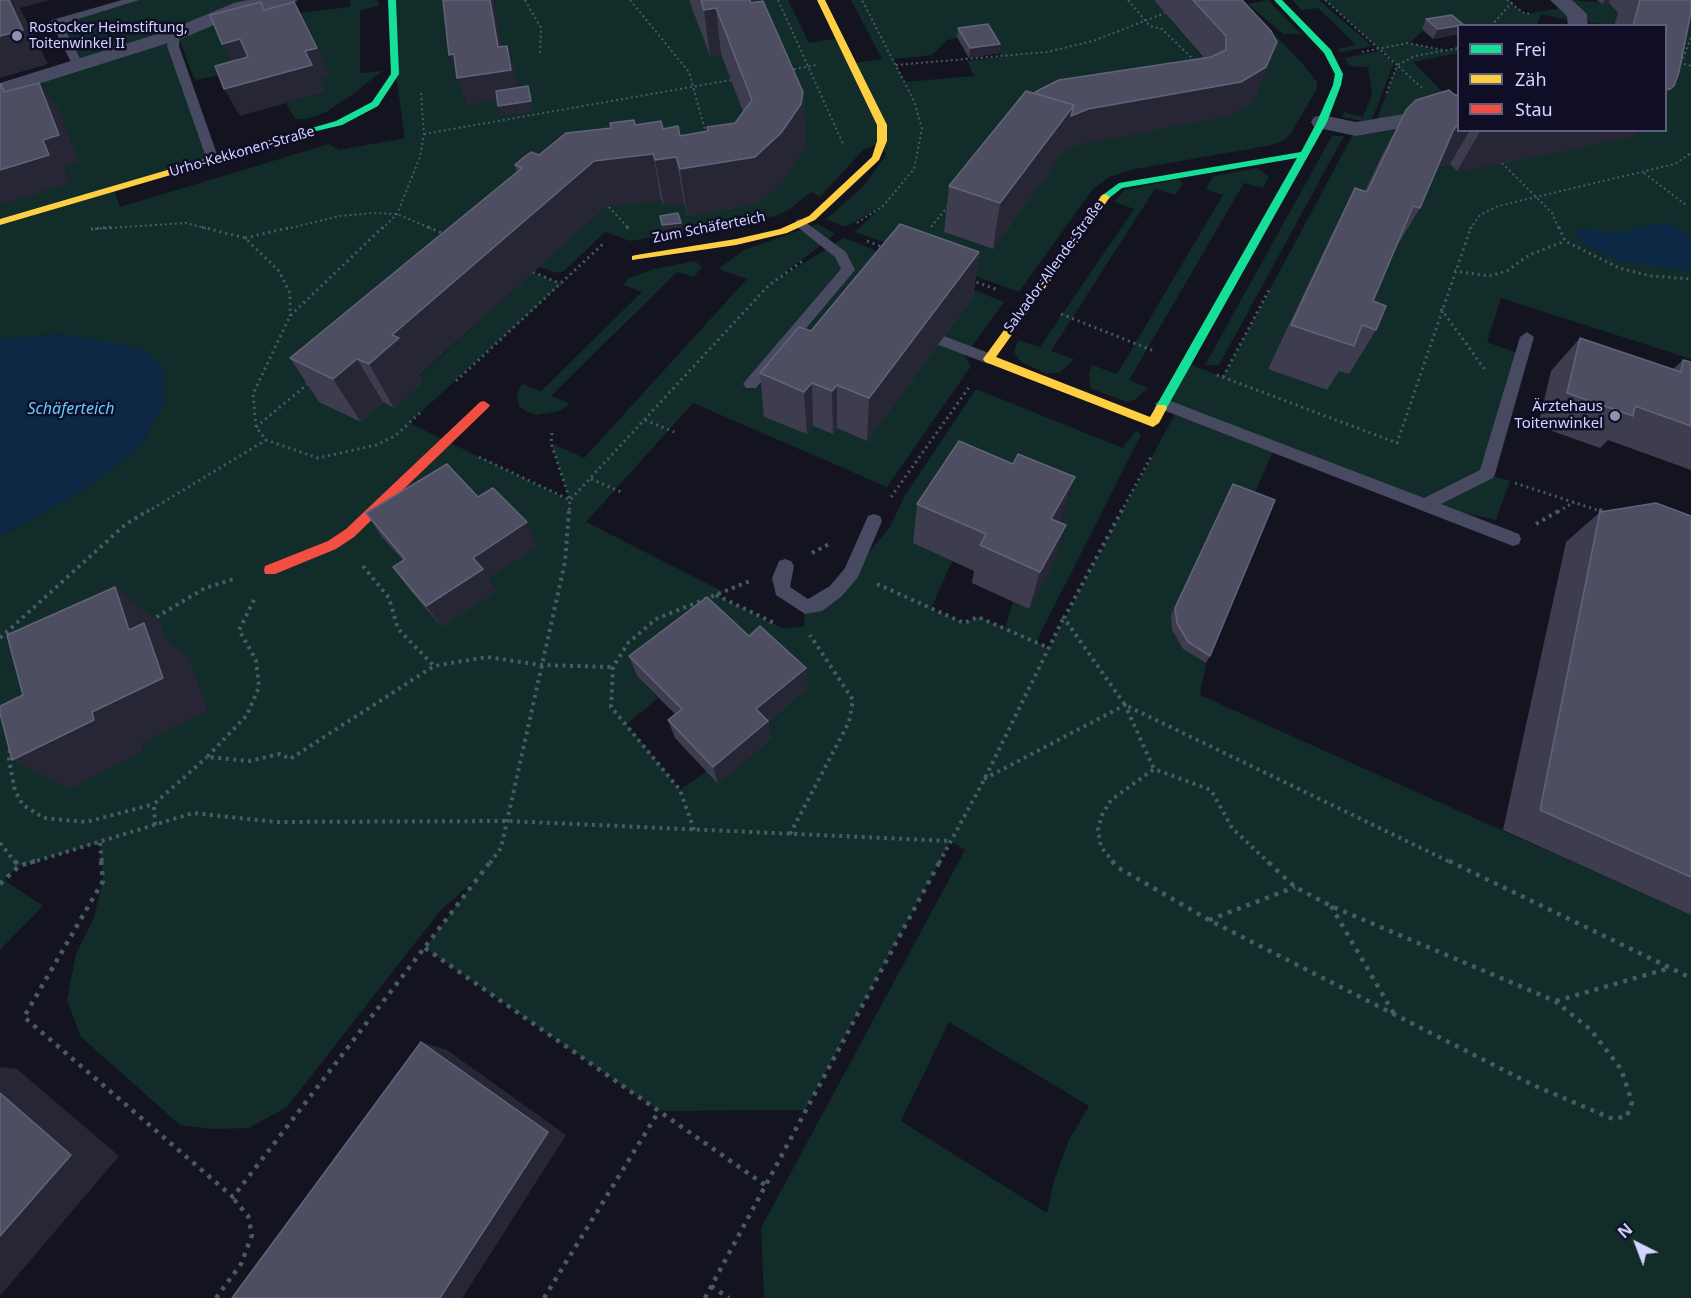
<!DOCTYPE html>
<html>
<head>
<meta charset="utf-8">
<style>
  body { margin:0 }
  #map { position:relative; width:1691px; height:1298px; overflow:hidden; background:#141420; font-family:"Noto Sans",sans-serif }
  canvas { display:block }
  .legend { position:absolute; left:1457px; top:24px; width:210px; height:108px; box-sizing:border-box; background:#0f0e26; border:2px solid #5d5d7d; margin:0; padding:8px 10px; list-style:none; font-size:18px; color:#d3d4ff }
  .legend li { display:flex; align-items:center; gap:12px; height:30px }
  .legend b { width:30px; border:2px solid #5d5d7d }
  .north { position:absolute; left:1607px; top:1214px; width:60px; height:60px; -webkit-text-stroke:4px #0f0e26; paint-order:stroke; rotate:318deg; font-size:16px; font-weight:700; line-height:24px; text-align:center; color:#d3d4ff }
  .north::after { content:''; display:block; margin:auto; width:21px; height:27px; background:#d3d4ff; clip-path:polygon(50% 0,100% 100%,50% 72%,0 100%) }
</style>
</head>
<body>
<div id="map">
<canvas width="1691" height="1298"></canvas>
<ul class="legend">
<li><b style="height:8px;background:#16e098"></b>Frei</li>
<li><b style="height:8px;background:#ffcf43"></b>Zäh</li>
<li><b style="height:8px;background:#f24e42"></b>Stau</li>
</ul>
<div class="north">N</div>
</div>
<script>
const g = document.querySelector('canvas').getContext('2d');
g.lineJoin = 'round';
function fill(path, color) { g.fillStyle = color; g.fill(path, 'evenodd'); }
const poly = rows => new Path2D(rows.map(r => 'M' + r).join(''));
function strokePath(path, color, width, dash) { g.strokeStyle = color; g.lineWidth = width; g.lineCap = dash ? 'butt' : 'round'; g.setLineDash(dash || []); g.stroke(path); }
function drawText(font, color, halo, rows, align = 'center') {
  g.font = font + ' "Noto Sans",sans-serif'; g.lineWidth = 5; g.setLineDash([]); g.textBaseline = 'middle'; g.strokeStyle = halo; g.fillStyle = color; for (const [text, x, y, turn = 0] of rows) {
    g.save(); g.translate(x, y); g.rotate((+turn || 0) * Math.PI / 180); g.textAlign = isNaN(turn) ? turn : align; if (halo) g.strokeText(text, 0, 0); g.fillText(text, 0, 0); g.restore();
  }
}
fill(poly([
  [134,0,288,0,175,35,213,160,114,189,120,207,329,144,339,150,405,138,395,69,392,0,449,0,506,74,494,0,689,0,721,54,756,146,643,166,361,422,383,402,394,407,416,379,533,272,561,284,409,423,569,500,551,443,584,458,747,279,718,269,744,250,818,224,835,234,775,281,844,238,1004,302,965,356,971,366,887,487,693,403,586,522,724,592,716,595,782,628,804,627,805,607,836,591,890,527,904,497,976,389,1123,448,1136,430,1141,435,1036,642,1049,648,1177,410,1163,404,1187,363,1223,377,1356,129,1377,119,1397,65,1325,0,1507,0,1525,14,1569,7,1580,22,1541,14,1537,25,1458,26,1424,30,1409,43,1444,51,1458,48,1458,53,1413,62,1458,108,1458,130,1429,142,1343,238,1269,369,1327,390,1336,369,1349,374,1346,346,1432,170,1450,164,1457,171,1634,136,1639,131,1666,130,1666,26,1691,5,1691,359,1501,298,1487,342,1522,355,1487,474,1510,481,1496,520,1425,505,1275,447,1251,501,1172,630,1183,649,1206,663,1200,695,1691,915,1691,1298,764,1298,761,1228,965,850,951,841,805,1110,659,1111,425,948,476,879,440,911,287,1107,249,1128,214,1129,180,1125,81,1037,67,1000,76,954,93,920,103,881,100,843,19,866,4,880,43,906,0,950,0,537,85,489,139,448,165,403,65,334,0,339,0,205,70,182,64,167,0,90,77,66,56,22],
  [913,543,1053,564,1029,609,1013,602,1005,628,978,617,964,623,931,609,952,561],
  [637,676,771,738,771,739,718,784,707,771,680,790,627,724,658,698],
  [949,1022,1089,1106,1069,1140,1054,1181,1047,1213,901,1121],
  [350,0,377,0,379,3,379,6,360,10,360,73,382,71,353,94,326,112,307,119,295,119,286,103,325,92,237,71,197,80,194,78,180,41,185,34,206,24,350,7],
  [733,0,788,0,809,43,841,38,854,63,882,59,851,0,1154,0,1214,71,1214,85,1199,92,1053,115,944,232,992,249,1064,151,1080,144,1228,116,1241,0,1302,63,1317,82,1317,88,1292,132,1284,140,1272,145,1135,169,1109,177,1093,189,1019,292,855,232,880,208,845,227,826,219,863,187,886,155,882,142,863,150,820,197,811,192,790,209,775,216,630,241,605,232,564,271,557,273,539,267,605,207,661,200,664,206,684,203,688,215,760,203,784,179,803,150],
  [986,33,1001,57,967,61,974,76,905,82,894,59,932,55,947,40],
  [1268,0,1301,34,1283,34,1248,4],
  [1292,0,1319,0,1372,46,1341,52,1337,49,1356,45,1318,8,1302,10],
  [1570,0,1609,3,1618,13,1615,25,1590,23,1586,13],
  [1379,51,1394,63,1372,119,1362,121,1342,117,1344,112,1363,117,1372,94,1368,67,1349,66,1345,58],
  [1332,136,1344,136,1219,365,1205,365],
  [1257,168,1269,177,1263,188,1244,183,1129,380,1148,388,1136,399,1127,402,1090,388,1089,375,1092,365,1117,374,1223,195,1206,190,1209,183,1214,176],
  [1179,179,1183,184,1175,195,1155,189,1051,351,1074,359,1070,364,1060,372,1047,374,1021,362,1014,352,1018,340,1040,347,1134,209,1114,202,1125,190],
  [695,261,702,267,694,277,677,272,551,396,570,404,559,411,537,415,527,412,519,406,517,392,522,384,541,391,642,292,623,285,629,278,654,269]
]), '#112c29');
fill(poly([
  [1666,222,1691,237,1691,271,1622,262,1582,244,1576,233,1576,230,1584,228,1613,234],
  [65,334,143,349,164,368,165,403,139,448,85,489,0,537,0,339]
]), '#0c2844');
strokePath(poly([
  [525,0,541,28,540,53],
  [630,0,689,72,706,134],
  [778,0,844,146],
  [1128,0,1150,26,1162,29,1197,63],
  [1325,0,1397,65,1386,95],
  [1507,0,1525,14,1532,13],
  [1491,26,1514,0],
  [1691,38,1681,63,1691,66],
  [1362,52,1408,43,1443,50],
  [896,65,1047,52,1093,41,1165,13],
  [789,70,817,65],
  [1422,88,1397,65,1415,56,1458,48],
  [424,134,731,80],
  [1502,163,1552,213,1559,229],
  [1644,173,1686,205],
  [609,207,629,229],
  [857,223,883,206,914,169,922,129,914,101,862,0],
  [931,227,949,205],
  [95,229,186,223,208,229],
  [286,229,340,216,372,213,397,214,432,229],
  [382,229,397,214,420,157,424,134,421,93],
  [1470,229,1480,215,1498,206,1675,164,1691,153]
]), '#485b65', 2, [2, 3]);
strokePath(poly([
  [202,227,245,238,279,271,290,293,290,316],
  [383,227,290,316,253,394,256,427,266,440,318,458,376,445,395,436,421,412],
  [428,227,447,235],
  [627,227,629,229],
  [1559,227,1565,241,1619,268,1651,276,1691,279],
  [91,229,111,227],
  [245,238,292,227],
  [867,241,885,248],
  [1454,271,1489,276,1507,271,1529,255,1565,241],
  [533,272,561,284],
  [971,280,998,290],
  [1441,309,1486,371],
  [1061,314,1154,351],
  [1217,375,1397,443,1471,227],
  [1223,377,1269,290],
  [456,381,604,243],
  [645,420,674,432],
  [256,427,310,382],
  [552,433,551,443,570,500,569,512],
  [479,457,570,500,768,286,804,260],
  [591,479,621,492],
  [1515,483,1603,512],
  [891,497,970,386],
  [147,512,266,440],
  [1121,512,1152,455],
  [1558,512,1574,502]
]), '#485b65', 3, [2, 4]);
strokePath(poly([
  [1122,510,1064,618,1125,705,1452,863],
  [1599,510,1608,513],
  [1536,524,1560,510],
  [812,553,829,544],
  [363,566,389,598,398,629,434,666,487,657,541,665,613,667],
  [877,584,964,623,978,617,1049,648],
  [716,595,774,623],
  [254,600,239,630,256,660,259,687,247,715,207,757,249,761,280,754,290,759,434,666],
  [150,621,205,588,234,579],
  [0,638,126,524,149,510],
  [10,750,9,760,15,791,23,805,44,818,86,822,154,804],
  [984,779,1125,705,1154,769],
  [155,825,154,804,207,757],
  [694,830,680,790,611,707,613,667,628,643,656,619,750,581],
  [790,834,849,722,853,700,810,635],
  [0,843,16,863],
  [100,843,102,863],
  [30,863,193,813,276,822,508,821,950,841],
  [490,863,501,848,565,562,569,510],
  [939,863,984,780,1063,619],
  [1114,863,1101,847,1098,830,1102,815,1111,800,1154,769,1211,790,1232,828,1269,863]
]), '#485b65', 4, [3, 4.5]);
strokePath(poly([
  [15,861,19,866,35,861],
  [101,861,103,881,24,1017,233,1197,491,861],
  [1112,861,1117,867,1209,920,1533,1085,1613,1119,1627,1116,1632,1102,1621,1069,1591,1030,1555,1001,1331,906,1295,887,1267,861],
  [1449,861,1691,978],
  [0,884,19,866],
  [1331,906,1394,1014],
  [1209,920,1295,887],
  [425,948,765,1185],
  [1556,1001,1670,968],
  [711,1286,729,1298],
  [216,1298,241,1264,252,1235,248,1216,233,1198],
  [544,1298,659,1111],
  [705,1298,940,861]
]), '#485b65', 4.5, [4, 6]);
fill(poly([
  [122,0,139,0,62,24,84,66,74,68,51,22,52,20,122,0],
  [170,33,180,35,179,46,219,160,217,163,213,164,207,160,167,46,170,33],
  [801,219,846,252,855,270,756,388,746,388,743,384,746,380,841,269,835,257,796,226,796,220,801,219],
  [1527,332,1534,337,1495,474,1493,478,1441,504,1519,534,1521,539,1519,544,1513,546,1158,408,1155,404,1163,398,1168,400,1424,498,1480,470,1520,337,1527,332],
  [941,335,994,355,996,359,989,364,936,344,934,340,941,335],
  [874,514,880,516,882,521,858,577,842,596,822,611,805,614,776,595,772,578,779,561,785,559,791,561,794,566,790,587,808,599,830,586,845,568,868,516,874,514]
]), '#484a61');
fill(poly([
  [248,0,298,0,288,6,245,12,181,39,0,96,0,83,167,31,234,3,248,0],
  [1550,0,1572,0,1587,14,1588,26,1568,26,1567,16,1550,0],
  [1458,105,1458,118,1356,136,1314,127,1311,122,1314,117,1322,115,1356,122,1458,105]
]), '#484a61');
fill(poly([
  [388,0,396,0,399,74,378,106,342,125,308,133,308,129,336,121,372,102,391,74,388,0],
  [1274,0,1282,0,1331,50,1343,74,1341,85,1327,122,1165,411,1161,412,1155,408,1297,158,1122,188,1108,199,1102,199,1100,197,1119,183,1301,152,1317,122,1333,85,1335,74,1324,53,1274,0]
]), '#16e098');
fill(poly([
  [817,0,825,0,887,125,887,141,879,160,815,220,787,233,736,245,632,260,632,256,636,255,736,239,780,229,809,216,872,157,877,141,877,125,817,0],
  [311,128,316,131,314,133,0,225,0,219,311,128],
  [1105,194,1110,197,996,357,1150,417,1157,405,1165,405,1167,408,1159,423,1153,427,985,362,983,359,1102,195,1105,194]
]), '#ffcf43');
fill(poly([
  [484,401,490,405,488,408,354,537,336,549,275,574,265,574,264,570,265,566,328,541,346,529,480,402,484,401]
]), '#f24e42');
fill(poly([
  [689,0,756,0,757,2,803,92,805,138,803,150,784,179,760,203,687,216,684,203,664,206,661,200,605,207,419,375,423,382,394,408,383,402,361,422,319,402,290,358,517,172,515,165,539,155,610,128,610,123,635,125,663,129,680,136,708,132,707,127,735,123,743,112,721,54,710,56],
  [1154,0,1242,0,1263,77,1253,102,1228,116,1080,144,1064,151,993,249,944,232,949,186,1034,93,1204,58],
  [1597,0,1691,0,1665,26,1614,26,1618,13,1609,3,1602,4],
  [1426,19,1458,26,1458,34,1433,39,1422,29],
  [958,28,1000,44,999,53,969,58,957,37],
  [1406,110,1458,130,1640,130,1635,136,1502,163,1457,171,1450,164,1437,168,1420,208,1394,251,1373,301,1376,330,1349,374,1339,371,1327,390,1268,369,1332,234,1355,188,1365,191,1381,157],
  [979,252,973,297,867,441,837,428,833,434,813,426,807,434,764,417,760,373,811,331],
  [1580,338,1673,369,1683,360,1691,362,1691,470,1608,440,1600,448,1538,426,1551,371],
  [1233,484,1210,656,1206,663,1183,649,1172,630,1171,615],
  [478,497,538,546,488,578,496,591,442,627,409,589,393,567,403,560,382,537,366,513],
  [917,504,1062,518,1060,522,1053,564,1029,609,972,583,974,571,913,543],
  [1600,512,1691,516,1691,915,1503,830,1566,542],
  [749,636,806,668,807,688,768,721,771,739,718,784,675,738,668,720,675,714,637,676,629,656]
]), '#3d3d4f');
fill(poly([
  [9,0,50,0,20,8,48,64,0,78,0,36],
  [490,0,494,0,506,71,507,46,515,73,519,98,467,105,449,55,498,47],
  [746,0,756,0,759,35],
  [1605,0,1610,0,1609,3,1602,4],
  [716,8,721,54,710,56,704,10],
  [1458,26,1458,34,1433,39,1438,29],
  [240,39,255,66,237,71,222,44],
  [1277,42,1253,102,1228,116,1080,144,1064,151,993,249,1000,203,1074,105],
  [1000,44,999,53,969,58,970,48],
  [317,48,330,75,319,78,325,92,240,116,224,89,305,51],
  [39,83,59,110,79,162,64,167,70,183,0,205,0,170,43,140],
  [528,86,533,111,501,116,498,106],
  [1674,86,1665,97,1665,90],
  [803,92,805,138,803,150,784,179,760,203,687,216,680,169],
  [1458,124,1458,130,1470,130,1450,164,1432,170,1453,131],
  [1481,130,1640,130,1635,136,1502,163,1457,171],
  [653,154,661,200,605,207,419,375,423,382,394,408,369,364,392,335,594,161],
  [676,157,684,203,664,206,655,160],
  [681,223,682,232,664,235,662,225],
  [979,252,973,297,867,441,869,398],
  [357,359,383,402,361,422,333,379],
  [812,383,813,426,807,434,804,392],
  [837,385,837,428,833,434,832,391],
  [1075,477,1062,518,1039,558,1051,519],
  [527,522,538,546,488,578,496,591,442,627,426,606,473,558],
  [1066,525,1053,564,1029,609,1040,572],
  [115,587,160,623,166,640,189,658,208,711,142,743,144,751,69,789,12,760,92,712,129,630],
  [806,668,807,688,759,728,756,709],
  [768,721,771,739,718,784,713,767],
  [421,1042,447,1050,566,1135,463,1297,463,1298,440,1298],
  [0,1067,17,1069,119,1156,0,1296]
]), '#262634');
const building = poly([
  [0,0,9,0,23,30,0,36,0,0],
  [443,0,490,0,498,47,507,46,511,70,457,78,454,54,449,55,443,0],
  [701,0,750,0,751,3,763,1,803,92,801,104,781,133,755,157,680,169,676,157,655,160,653,154,594,161,392,335,399,338,369,364,357,359,333,379,290,358,522,168,515,165,523,158,531,152,539,155,566,133,611,128,610,123,634,120,635,125,661,121,663,129,678,126,680,136,708,131,707,127,735,123,752,100,716,8,704,10,701,0],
  [1193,0,1242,0,1271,31,1277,42,1266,67,1241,82,1088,109,1071,116,1074,105,1034,93,1037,91,1059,80,1211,57,1226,50,1226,36,1193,0],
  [1640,0,1691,0,1691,12,1679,72,1674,86,1670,89,1665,90,1665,26,1633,26,1640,0],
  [261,2,264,10,294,2,317,48,305,51,312,65,224,89,215,66,248,57,240,39,222,44,210,15,261,2],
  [1452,15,1464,25,1438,29,1426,19,1452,15],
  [988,24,1000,44,970,48,958,28,988,24],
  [39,83,59,135,43,140,49,155,0,170,0,84,1,84,4,92,39,83],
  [528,86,531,101,498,106,496,91,528,86],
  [1449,90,1455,95,1458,95,1458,124,1453,131,1420,208,1413,206,1373,301,1386,306,1376,330,1362,325,1354,346,1291,325,1355,188,1367,192,1406,110,1416,100,1449,90],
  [1026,91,1074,105,1000,203,949,186,1026,91],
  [678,213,681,223,662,225,660,216,678,213],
  [900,224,979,252,869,398,837,385,832,391,812,383,804,392,760,373,799,327,811,331,900,224],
  [1580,338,1681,372,1683,360,1691,362,1691,426,1635,406,1633,416,1567,393,1580,338],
  [959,441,1013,464,1018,454,1075,477,1051,519,1066,525,1040,572,980,545,986,534,917,504,959,441],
  [447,464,478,497,493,488,527,522,473,558,483,569,426,606,393,567,405,559,366,513,447,464],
  [1233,484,1275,500,1210,656,1188,642,1177,623,1175,608,1233,484],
  [1656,503,1691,516,1691,877,1540,810,1600,512,1656,503],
  [115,587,129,630,144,623,163,678,92,712,94,720,12,760,0,713,0,706,23,695,7,635,115,587],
  [707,597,749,636,760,626,806,668,756,709,768,721,713,767,668,720,682,709,629,656,707,597],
  [421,1042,548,1132,440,1298,232,1298,421,1042],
  [0,1093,71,1155,0,1236,0,1093]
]);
fill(building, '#4d4e62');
strokePath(building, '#62637b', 1.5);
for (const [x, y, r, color] of [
  [17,36,6,"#9091b1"],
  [1615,416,6,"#9091b1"]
]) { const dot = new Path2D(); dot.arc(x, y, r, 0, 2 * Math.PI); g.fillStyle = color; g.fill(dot); strokePath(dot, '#0f0e26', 2); }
drawText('14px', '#d3d4ff', '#0f0e26', [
  ["Rostocker Heimstiftung,",29,28],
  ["Toitenwinkel II",29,44]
], 'left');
drawText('14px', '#d3d4ff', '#0f0e26', [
  ["Urho-Kekkonen-Straße",242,152,-16],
  ["Zum Schäferteich",709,228,-11],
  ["Salvador-Allende-Straße",1054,267,-54]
]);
drawText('15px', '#d3d4ff', '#0f0e26', [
  ["Ärztehaus",1603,407],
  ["Toitenwinkel",1603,424]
], 'right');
drawText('italic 16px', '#61cdff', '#0f0e26', [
  ["Schäferteich",71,409]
]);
</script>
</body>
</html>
